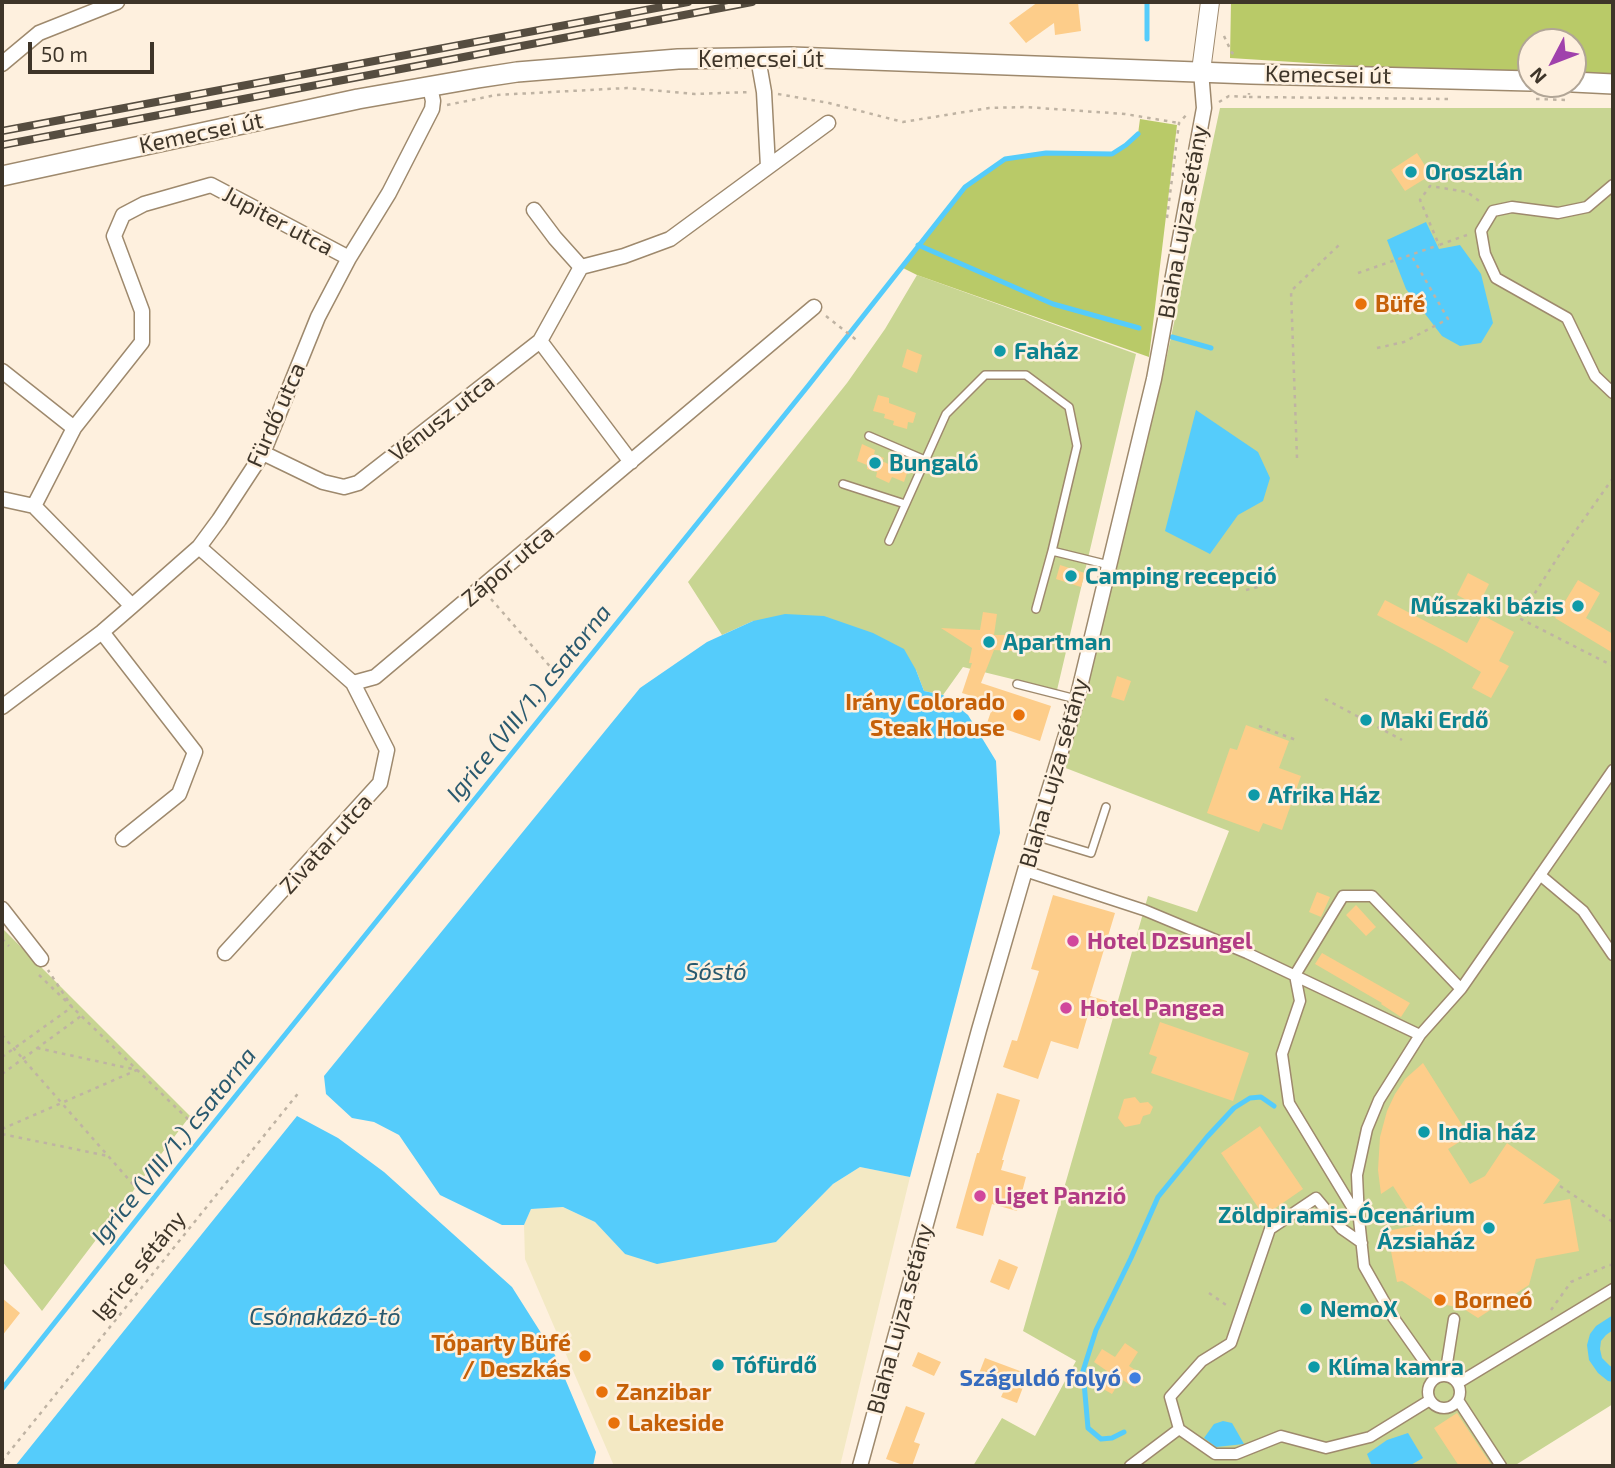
<!DOCTYPE html>
<html>
<head>
<meta charset="utf-8">
<style>
  body { margin:0 }
  #map { position:relative; width:1615px; height:1468px; overflow:hidden; background:#fef0de; font-family:"Exo 2",sans-serif }
  canvas { display:block }
  .frame { position:absolute; inset:0; border:4px solid #3e3529; pointer-events:none }
  .north { position:absolute; left:1517px; top:28px; width:70px; height:70px; box-sizing:border-box; background:#fef0de; border:2px solid #b1a596; border-radius:50%; rotate:228deg; font-size:19px; font-weight:700; line-height:28px; text-align:center; color:#3e3529 }
  .north::after { content:''; display:block; margin:auto; width:24px; height:32px; background:#a042ac; clip-path:polygon(50% 0,100% 100%,50% 72%,0 100%) }
  .scale { position:absolute; left:28px; top:42px; width:126px; height:32px; box-sizing:border-box; border:4px solid #3e3529; border-top:0; padding-left:9px; font-size:21px; line-height:24px; white-space:nowrap; color:#3e3529; -webkit-text-stroke:5px #fef0de; paint-order:stroke }
</style>
</head>
<body>
<div id="map">
<canvas width="1615" height="1468"></canvas>
<div class="frame"></div>
<div class="north">N</div>
<div class="scale">50 m</div>
</div>
<script>
const g = document.querySelector('canvas').getContext('2d');
g.lineJoin = 'round';
function fill(path, color) { g.fillStyle = color; g.fill(path, 'evenodd'); }
const poly = rows => new Path2D(rows.map(r => 'M' + r).join(''));
function strokePath(path, color, width, dash) { g.strokeStyle = color; g.lineWidth = width; g.lineCap = dash ? 'butt' : 'round'; g.setLineDash(dash || []); g.stroke(path); }
function drawText(font, color, halo, rows, align = 'center') {
  g.font = font + ' "Exo 2",sans-serif'; g.lineWidth = 5; g.setLineDash([]); g.textBaseline = 'middle'; g.strokeStyle = halo; g.fillStyle = color; for (const [text, x, y, turn = 0] of rows) {
    g.save(); g.translate(x, y); g.rotate((+turn || 0) * Math.PI / 180); g.textAlign = isNaN(turn) ? turn : align; if (halo) g.strokeText(text, 0, 0); g.fillText(text, 0, 0); g.restore();
  }
}
fill(poly([
  [1220,108,1613,108,1613,1404,1514,1466,973,1466,1002,1418,1035,1436,1076,1361,1023,1331,1148,896,1197,912,1229,831,1063,767,1083,699,1165,365],
  [917,275,1136,354,1057,690,963,667,943,695,924,691,916,670,753,621,722,635,688,582,847,383,885,329],
  [2,928,190,1116,42,1311,2,1261]
]), '#c8d592');
fill(poly([
  [1231,2,1613,2,1613,78,1573,77,1573,42,1531,42,1531,77,1230,58],
  [1140,119,1177,125,1149,357,917,275,901,267,965,187,1005,159,1046,153,1112,154,1126,145,1138,134]
]), '#b9ca68');
fill(poly([
  [860,1167,910,1177,840,1466,614,1466,525,1259,524,1225,531,1209,563,1207,595,1222,625,1254,776,1242,833,1184]
]), '#f3e9c4');
fill(poly([
  [1426,222,1439,249,1460,245,1481,274,1493,323,1481,343,1460,346,1442,336,1406,289,1387,240],
  [1196,410,1258,452,1270,478,1263,501,1238,515,1210,554,1165,531],
  [785,614,824,616,873,633,904,649,916,670,924,691,943,695,968,715,996,761,1000,833,910,1177,860,1167,833,1184,776,1242,657,1264,625,1254,595,1222,563,1207,531,1209,524,1225,502,1225,440,1195,399,1135,374,1122,352,1118,326,1094,324,1076,640,688,707,642,753,621],
  [297,1116,338,1138,384,1172,512,1287,555,1355,596,1452,593,1466,15,1466],
  [1613,1315,1613,1330,1606,1335,1601,1341,1600,1349,1602,1358,1610,1366,1613,1367,1613,1382,1608,1381,1598,1373,1589,1360,1587,1345,1590,1334,1596,1326],
  [1223,1421,1232,1423,1244,1444,1216,1447,1204,1438,1214,1424],
  [1408,1433,1423,1458,1409,1466,1372,1466,1367,1454,1387,1440]
]), '#55ccfb');
strokePath(poly([
  [1147,2,1147,39],
  [918,245,1053,304,1139,328],
  [1172,337,1211,348],
  [2,1389,184,1160,808,386,965,187,1005,159,1046,153,1112,154,1126,145,1138,134],
  [1124,1432,1112,1438,1101,1439,1088,1428,1083,1371,1096,1330,1131,1258,1158,1197,1207,1137,1234,1108,1250,1098,1261,1097,1274,1106]
]), '#55ccfb', 5);
fill(poly([
  [1038,2,1078,2,1081,31,1055,35,1054,23,1026,43,1009,23],
  [1417,153,1431,175,1405,191,1391,170],
  [907,349,922,355,917,373,902,367],
  [878,395,889,398,889,403,916,413,913,423,908,422,907,429,893,425,894,421,884,418,885,414,873,411],
  [862,444,875,450,874,454,884,458,882,461,907,473,904,482,892,477,889,483,876,477,877,472,867,469,867,465,857,461],
  [1060,565,1085,573,1081,587,1056,579],
  [1468,573,1489,584,1478,606,1457,595],
  [1578,580,1600,593,1586,618,1613,634,1613,653,1555,618],
  [1385,600,1467,643,1482,615,1514,632,1499,661,1509,666,1491,698,1472,688,1481,672,1442,649,1377,615],
  [983,612,997,614,994,635,1015,635,1014,651,994,650,981,683,1051,706,1040,741,987,723,994,703,962,693,972,663,969,663,972,648,941,628,980,630],
  [1117,676,1131,681,1124,701,1111,697],
  [1246,725,1289,741,1279,768,1301,776,1282,830,1263,823,1259,832,1207,813,1230,748,1237,750],
  [1317,892,1330,897,1321,917,1309,912],
  [1053,895,1115,913,1090,996,1107,1001,1102,1019,1088,1015,1078,1049,1051,1041,1038,1079,1003,1067,1012,1040,1017,1041,1039,971,1031,969],
  [1356,905,1376,927,1366,936,1346,915],
  [1322,953,1410,1003,1401,1017,1381,1004,1382,1003,1315,964],
  [1160,1022,1249,1053,1233,1101,1151,1073,1157,1057,1149,1054],
  [1423,1063,1469,1136,1448,1149,1470,1184,1485,1176,1507,1143,1560,1180,1543,1204,1570,1199,1579,1251,1536,1259,1529,1285,1478,1318,1464,1309,1434,1302,1402,1281,1397,1282,1387,1231,1418,1225,1393,1186,1381,1194,1378,1170,1380,1137,1387,1111,1395,1094,1405,1079],
  [997,1093,1020,1100,1002,1160,1004,1160,1001,1170,1026,1177,1017,1211,992,1204,983,1236,956,1228,977,1153,979,1153],
  [1135,1097,1140,1103,1148,1102,1153,1107,1150,1114,1143,1116,1140,1124,1125,1127,1118,1118,1124,1099],
  [1260,1126,1303,1189,1264,1216,1221,1153],
  [999,1259,1018,1267,1009,1290,990,1282],
  [2,1298,20,1313,2,1336],
  [1125,1343,1138,1352,1129,1366,1143,1375,1135,1388,1121,1379,1112,1394,1098,1386,1107,1371,1094,1362,1102,1349,1115,1357],
  [918,1352,941,1362,934,1376,912,1366],
  [985,1358,1028,1374,1017,1403,1001,1397,1006,1386,978,1376],
  [906,1406,925,1413,914,1442,920,1444,912,1466,906,1466,886,1459],
  [1457,1413,1492,1466,1459,1466,1434,1428]
]), '#fdcd8a');
const service = poly([
  [869,436,925,460],
  [843,484,905,504],
  [889,541,946,414,985,375,1026,375,1069,407,1077,446,1052,551,1109,565],
  [1036,609,1052,551],
  [1017,684,1076,699],
  [1035,836,1091,853,1106,807]
]);
const pedestrian = poly([
  [1613,185,1587,207,1558,213,1512,207,1493,211,1481,231,1485,254,1496,278,1567,318,1595,376,1613,393],
  [1025,871,1144,910,1247,953,1420,1035],
  [1540,875,1583,911,1613,955],
  [1358,1217,1289,1103,1282,1054,1300,1001,1295,975,1343,896,1372,896,1461,989],
  [1362,1243,1342,1229,1316,1198,1270,1229,1231,1343,1202,1361,1170,1397,1179,1429,1215,1454,1236,1454,1281,1436,1326,1448,1370,1437,1430,1400],
  [1445,1376,1454,1319],
  '1428 1392a16 16 0 1 1 32 0a16 16 0 1 1-32 0Z',
  [1436,1378,1393,1317,1364,1266,1359,1219,1357,1175,1367,1129,1379,1100,1420,1035,1461,989,1613,770],
  [1458,1383,1613,1289],
  [1458,1400,1501,1466],
  [1130,1466,1179,1429]
]);
const minor = poly([
  [758,58,764,92,768,167],
  [2,64,39,33,117,2],
  [534,210,555,238,581,267,624,256,670,239,828,123],
  [540,341,631,462],
  [2,371,74,428],
  [263,453,323,482,344,487,358,483,540,341,581,267],
  [2,499,34,506,132,606],
  [34,506,74,428,142,342,142,311,114,236,123,215,144,204,211,185,349,258],
  [199,547,353,683,387,750,380,783,225,953],
  [102,632,195,752,179,794,123,839],
  [353,683,375,677,814,307],
  [2,707,102,632,132,606,199,547,219,520,263,453,318,317,349,258,389,193,432,109,433,101,430,87],
  [2,909,41,959],
  [860,1466,979,1030,1035,836,1077,699,1154,379,1204,108,1201,71]
]);
const tertiary = poly([
  [1201,71,1210,2]
]);
const secondary = poly([
  [1573,82,1613,84],
  [2,176,358,99,478,78,517,72,678,59,791,57,1251,74,1531,81]
]);
strokePath(service, '#9e896d', 10);
strokePath(pedestrian, '#9e896d', 13);
strokePath(minor, '#9e896d', 17);
strokePath(tertiary, '#9e896d', 20);
strokePath(secondary, '#9e896d', 22);
strokePath(poly([
  [1224,36,1232,53,1235,54],
  [778,94,829,103,903,122,989,108,1026,107,1125,114,1179,123],
  [1249,97,1449,99],
  [1536,99,1568,100],
  [1219,102,1229,96,1249,97,1249,93],
  [447,105,496,95,627,88,695,94,750,92],
  [1167,218,1179,123,1188,113],
  [1467,235,1439,245,1420,200,1430,186,1467,192,1482,203],
  [1358,273,1439,245],
  [826,316,859,342],
  [1377,348,1404,342,1448,319,1411,255],
  [1297,458,1291,291,1339,245],
  [1613,478,1567,543,1519,618,1613,666],
  [1246,590,1262,586],
  [491,599,561,679],
  [1325,699,1402,740],
  [1259,726,1296,740],
  [2,939,9,946],
  [39,975,194,1125],
  [2,1035,138,1190],
  [37,1048,137,1070],
  [2,1057,72,1007,48,970],
  [2,1074,81,1016],
  [2,1129,137,1070],
  [2,1134,108,1156],
  [1560,1186,1613,1222],
  [1373,1215,1380,1212,1404,1210],
  [1209,1293,1229,1307],
  [1551,1310,1571,1282,1609,1265,1613,1265],
  [2,1461,300,1091]
]), '#bfb3a3', 2.5, [3.5, 5]);
strokePath(service, '#fff', 7);
strokePath(pedestrian, '#fff', 10);
strokePath(minor, '#fff', 14);
strokePath(tertiary, '#fff', 18);
strokePath(secondary, '#fff', 19);
const rail = poly([
  [2,131,688,2],
  [2,145,752,2]
]);
strokePath(rail, '#564d40', 8);
strokePath(rail, '#fef0de', 5, [16]);
for (const [x, y, r, color] of [
  [1411,172,7,"#0f9aa8"],
  [1361,304,7,"#e8710a"],
  [1000,351,7,"#0f9aa8"],
  [875,463,7,"#0f9aa8"],
  [1071,576,7,"#0f9aa8"],
  [1578,606,7,"#0f9aa8"],
  [989,642,7,"#0f9aa8"],
  [1019,715,7,"#e8710a"],
  [1366,720,7,"#0f9aa8"],
  [1254,795,7,"#0f9aa8"],
  [1073,941,7,"#d1479c"],
  [1066,1008,7,"#d1479c"],
  [1424,1132,7,"#0f9aa8"],
  [980,1196,7,"#d1479c"],
  [1489,1228,7,"#0f9aa8"],
  [1440,1300,7,"#e8710a"],
  [1306,1309,7,"#0f9aa8"],
  [585,1356,7,"#e8710a"],
  [718,1365,7,"#0f9aa8"],
  [1314,1367,7,"#0f9aa8"],
  [1135,1378,7,"#3f7fe0"],
  [602,1392,7,"#e8710a"],
  [614,1423,7,"#e8710a"]
]) { const dot = new Path2D(); dot.arc(x, y, r, 0, 2 * Math.PI); g.fillStyle = color; g.fill(dot); strokePath(dot, '#fef0de', 2.5); }
drawText('23px', '#3e3529', '#fef0de', [
  ["Kemecsei út",761,59],
  ["Kemecsei út",1328,75,1],
  ["Kemecsei út",201,133,-12],
  ["Jupiter utca",278,221,28],
  ["Blaha Lujza sétány",1183,222,-80],
  ["Fürdő utca",276,415,-66],
  ["Vénusz utca",442,418,-38],
  ["Zápor utca",508,566,-40],
  ["Blaha Lujza sétány",1054,773,-74],
  ["Zivatar utca",326,844,-48],
  ["Igrice sétány",139,1266,-51],
  ["Blaha Lujza sétány",900,1319,-75]
]);
drawText('bold 23px', '#0d838f', '#fef0de', [
  ["Oroszlán",1425,172],
  ["Faház",1014,351],
  ["Bungaló",889,463],
  ["Camping recepció",1085,576],
  ["Műszaki bázis",1564,606,"right"],
  ["Apartman",1003,642],
  ["Maki Erdő",1380,720],
  ["Afrika Ház",1268,795],
  ["India ház",1438,1132],
  ["Zöldpiramis-Ócenárium",1475,1215,"right"],
  ["Ázsiaház",1475,1241,"right"],
  ["NemoX",1320,1309],
  ["Tófürdő",732,1365],
  ["Klíma kamra",1328,1367]
], 'left');
drawText('bold 23px', '#c56008', '#fef0de', [
  ["Büfé",1375,304],
  ["Irány Colorado",1005,702,"right"],
  ["Steak House",1005,728,"right"],
  ["Borneó",1454,1300],
  ["Tóparty Büfé",571,1343,"right"],
  ["/ Deszkás",571,1369,"right"],
  ["Zanzibar",616,1392],
  ["Lakeside",628,1423]
], 'left');
drawText('bold 23px', '#b23c85', '#fef0de', [
  ["Hotel Dzsungel",1087,941],
  ["Hotel Pangea",1080,1008],
  ["Liget Panzió",994,1196]
], 'left');
drawText('bold 23px', '#366cbe', '#fef0de', [
  ["Száguldó folyó",1121,1378]
], 'right');
drawText('italic 24px', '#29596e', '#fef0de', [
  ["Igrice (VIII/1.) csatorna",529,703,-51],
  ["Sóstó",716,972],
  ["Igrice (VIII/1.) csatorna",174,1146,-51],
  ["Csónakázó-tó",325,1317]
]);
</script>
</body>
</html>
